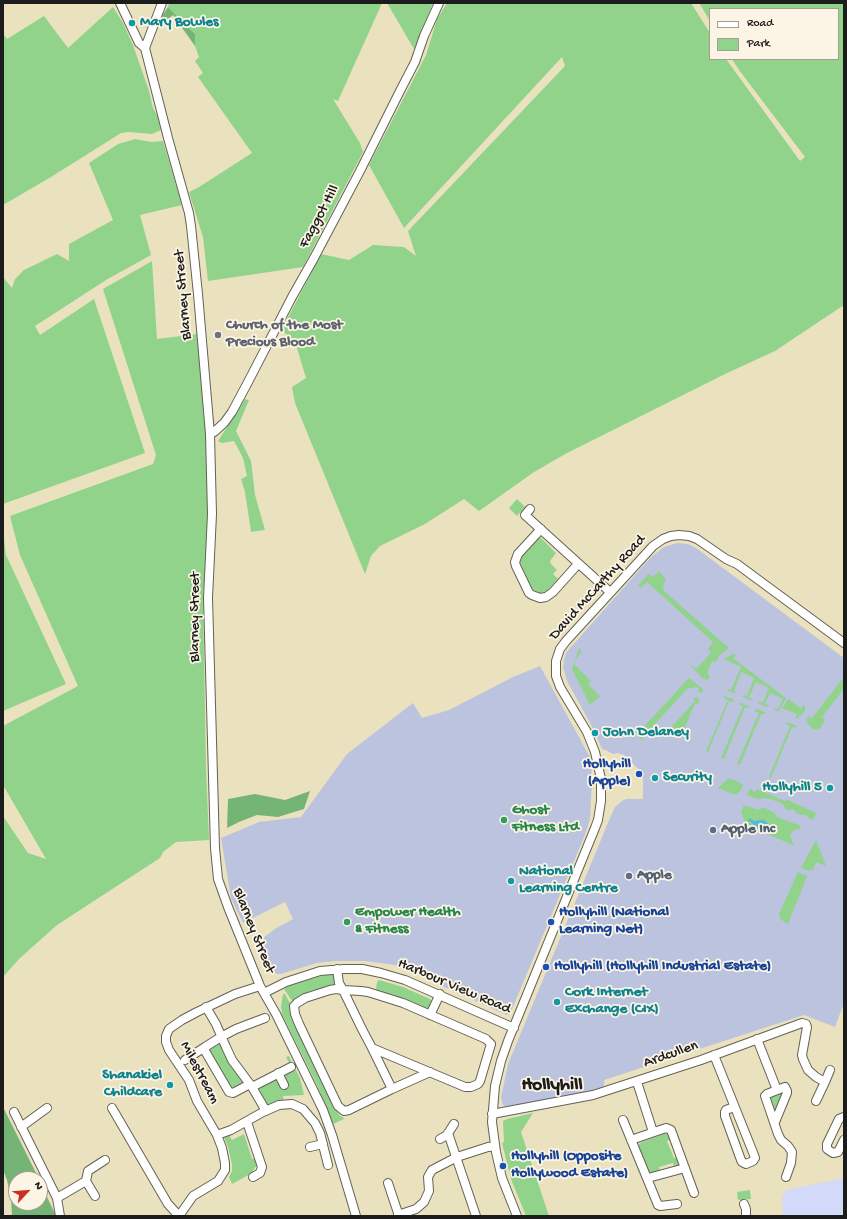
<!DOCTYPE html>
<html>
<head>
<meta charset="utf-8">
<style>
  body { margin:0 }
  #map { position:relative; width:847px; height:1219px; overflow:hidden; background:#eae2bf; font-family:"Gochi Hand",sans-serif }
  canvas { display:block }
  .frame { position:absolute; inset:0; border:4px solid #1c1c1c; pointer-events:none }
  .legend { position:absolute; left:709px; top:8px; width:130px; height:52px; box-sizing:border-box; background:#fcf5e5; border:1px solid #a29e95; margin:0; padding:5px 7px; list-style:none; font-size:12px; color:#1c1c1c }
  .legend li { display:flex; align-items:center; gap:8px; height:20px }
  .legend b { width:20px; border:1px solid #a29e95 }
  .north { position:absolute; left:8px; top:1171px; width:40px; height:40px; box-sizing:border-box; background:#fcf5e5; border:1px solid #a29e95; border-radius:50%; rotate:64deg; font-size:11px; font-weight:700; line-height:16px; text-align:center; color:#1c1c1c }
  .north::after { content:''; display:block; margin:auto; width:14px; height:18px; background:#c8321e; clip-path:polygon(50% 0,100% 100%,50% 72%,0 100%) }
</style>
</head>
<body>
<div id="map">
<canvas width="847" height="1219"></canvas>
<div class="frame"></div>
<ul class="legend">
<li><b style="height:5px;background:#fff"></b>Road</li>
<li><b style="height:11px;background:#91d38a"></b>Park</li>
</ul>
<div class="north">N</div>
</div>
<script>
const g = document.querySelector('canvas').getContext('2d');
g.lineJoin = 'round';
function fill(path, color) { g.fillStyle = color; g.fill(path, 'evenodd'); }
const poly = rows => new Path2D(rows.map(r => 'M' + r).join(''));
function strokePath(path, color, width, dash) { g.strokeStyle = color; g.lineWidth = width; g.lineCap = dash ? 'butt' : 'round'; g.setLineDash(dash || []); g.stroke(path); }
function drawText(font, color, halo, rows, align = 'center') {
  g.font = font + ' "Gochi Hand",sans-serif'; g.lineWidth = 3.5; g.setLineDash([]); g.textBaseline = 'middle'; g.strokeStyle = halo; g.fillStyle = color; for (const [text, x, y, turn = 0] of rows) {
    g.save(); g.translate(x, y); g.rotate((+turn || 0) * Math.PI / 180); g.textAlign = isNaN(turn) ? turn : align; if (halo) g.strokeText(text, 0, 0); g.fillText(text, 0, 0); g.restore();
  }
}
fill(poly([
  [844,1178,844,1216,783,1216,782,1197,786,1190]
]), '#d2d9f9');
fill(poly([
  [677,543,688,544,696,548,844,658,844,1003,835,1027,804,1015,604,1080,604,1086,591,1091,506,1107,503,1105,501,1098,508,1064,610,818,615,807,622,801,626,799,643,799,643,774,624,755,618,753,613,754,606,750,602,749,596,735,597,733,596,731,595,732,567,681,563,667,564,660,566,653,571,647,650,558,664,547],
  [540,666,591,759,592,782,590,819,585,835,510,1014,507,1015,395,965,364,961,335,961,317,963,281,974,277,974,273,972,267,962,263,961,255,944,275,929,293,919,285,902,243,923,231,898,221,838,259,822,301,817,347,754,413,703,422,718,449,710,513,677]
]), '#bcc3de');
fill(poly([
  [169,3,382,3,338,101,333,99,360,143,363,152,303,267,208,281,203,237,189,192,199,187,252,153,198,77,203,73,195,61,199,57,195,46,195,34,168,7],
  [387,3,433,3,414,49],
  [447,3,691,3,710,33,710,59,726,59,800,161,805,157,739,70,732,59,838,59,838,9,710,9,710,21,699,3,844,3,844,305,775,351,725,374,567,453,534,472,479,511,464,499,425,524,380,546,371,556,365,574,295,403,292,387,306,378,297,348,282,329,321,254,349,260,373,245,404,247,416,256,408,231,565,66,562,57,404,228,369,165,426,55,437,19],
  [113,7,123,23,133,45,149,91,153,108,158,117,161,130,152,134,129,132,121,133,51,177,3,205,3,33,7,39,44,16,68,48],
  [135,139,151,142,163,141,182,205,140,215,151,255,106,280,35,326,40,335,94,299,145,453,3,504,3,277,12,288,15,279,24,270,57,254,69,261,69,244,113,220,89,163,118,144],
  [152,261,157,339,197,334,207,447,209,513,203,598,206,767,209,840,176,842,163,852,160,858,57,925,19,959,3,977,3,816,28,853,46,859,3,785,3,726,78,686,20,555,10,516,153,464,156,455,103,289],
  [245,399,249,400,236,431,251,461,255,495,265,530,251,532,245,492,241,479,247,476,243,458,234,441,222,443,218,441],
  [517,499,525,507,517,516,509,508],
  [3,531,6,555,66,684,3,711],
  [538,538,541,538,556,553,550,561,551,564,557,570,553,574,558,579,548,590,541,593,532,589,520,562,521,557],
  [659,571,666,580,664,583,663,588,664,591,729,648,720,655,716,662,712,661,707,673,710,676,708,680,702,678,692,667,693,666,696,669,711,653,708,649,713,642,647,582,641,588,638,585,649,574,653,577],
  [579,648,582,651,575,661,575,665,591,681,588,684,600,696,590,705,572,669],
  [733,654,736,655,734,659,786,698,778,712,775,710,774,708,778,709,783,699,770,693,765,704,769,706,767,707,759,704,758,701,763,703,769,688,756,682,749,697,753,700,750,700,743,697,743,695,747,696,754,678,741,672,734,691,737,693,734,693,727,690,727,689,731,690,741,667,724,659],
  [844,677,844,689,822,717,825,720,821,727,818,730,812,729,807,722,807,718,808,716,812,718],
  [689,678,703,689,702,693,698,692,699,688,695,687,687,689,642,738,644,742,634,732,634,730,638,733],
  [724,696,733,699,734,701,734,702,729,701,708,752,706,751,728,700,723,697],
  [696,697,699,699,699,704,695,703,681,737,680,732,672,731,671,735,662,735,662,732,664,734,665,734,695,701,693,698],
  [788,699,801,708,803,705,805,706,805,711,798,718,795,719,797,714,782,708],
  [739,703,741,703,750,707,749,708,745,707,724,759,721,758,743,706,739,704],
  [757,709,765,712,766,714,761,714,740,765,737,764,759,713,754,711],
  [787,722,797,726,796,728,792,727,771,778,769,777,790,726,786,724],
  [729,778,743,784,742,789,736,795,718,788],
  [750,789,755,792,757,789,785,801,788,800,816,813,813,820,808,818,806,815,801,815,796,813,794,809,789,810,785,809,783,804,773,800,766,798,757,799,747,795],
  [744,805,758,810,763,807,775,813,777,817,801,826,799,829,794,830,790,835,792,841,794,843,793,845,750,827,750,825,745,823,741,812],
  [816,840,826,866,816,862,813,870,811,869,810,871,801,868],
  [798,872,807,876,788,924,780,919,779,914],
  [332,974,335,976,335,982,333,986,310,991,292,1001,284,989,291,985,324,975],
  [379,980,403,987,430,999,432,1001,429,1009,394,995,376,990,377,982],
  [283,994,285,994,291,1005,299,1030,336,1110,340,1116,343,1117,344,1119,333,1124,318,1087,282,1014,281,1006],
  [218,1042,221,1043,244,1081,243,1084,234,1089,231,1089,208,1050,208,1048],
  [289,1056,300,1078,304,1095,283,1096,284,1101,267,1106,259,1088,276,1079,278,1080,284,1074,293,1069,291,1063,289,1063,286,1057],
  [782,1092,783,1093,777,1109,773,1110,767,1097],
  [533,1113,521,1132,549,1216,526,1216,511,1179,502,1143,504,1142,503,1121,507,1119],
  [244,1134,252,1159,257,1158,258,1164,253,1170,254,1172,232,1184,229,1177,232,1171,232,1164,228,1147,224,1137,229,1135,232,1140],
  [664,1134,669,1134,672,1139,667,1141,674,1158,678,1157,680,1165,674,1168,673,1163,659,1167,660,1172,652,1174,649,1173,638,1148,639,1144,642,1142],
  [750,1190,751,1199,738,1200,737,1192]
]), '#91d38a');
fill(poly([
  [168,7,195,34,195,46,173,15,167,20,162,16],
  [310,791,304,809,278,817,257,815,239,822,227,828,228,799,255,794,285,800],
  [4,1109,39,1179,16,1179,16,1203,40,1203,40,1182,56,1216,12,1216,11,1198,7,1180,3,1170,3,1110]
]), '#74b576');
fill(poly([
  [749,818,754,821,763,820,767,822,770,827,770,829,763,829,757,827,748,820]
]), '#57b9d5');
const minor = poly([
  [120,3,139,43,145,48,168,138,189,213,191,226,198,294,210,434,212,514,208,598,215,848,218,879,228,907,260,986,276,1014,323,1110,332,1135,356,1216],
  [145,48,162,3],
  [210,434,214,432,224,423,232,412,247,384,292,297,314,258,360,171,401,89,415,62,424,36,439,3],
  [530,509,525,515,610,592],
  [541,529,518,554,515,562,516,566,529,593,532,595,540,598,546,597,553,592,578,564],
  [337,969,339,983,343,990,360,1025,363,1031,372,1048,465,1087,471,1087,478,1084,480,1081,491,1044,486,1039,403,1003,368,992,361,991,343,990,336,989,330,990,305,998,297,1003,294,1006,295,1014,299,1024,338,1106,344,1111,349,1110,392,1089,372,1048],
  [264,993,286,982,320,971,344,969,362,969,381,973,405,980,514,1028],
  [206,1007,216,1024,226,1047,232,1060,252,1087,266,1111],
  [430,1015,440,994],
  [757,1039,777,1090],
  [714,1055,754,1155,755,1158,753,1161,746,1164,742,1162,741,1160,725,1116,725,1112,726,1110,734,1107],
  [185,1060,205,1047],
  [278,1073,284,1085],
  [637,1082,653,1132],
  [250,1084,233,1093,229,1092,205,1051,205,1047,221,1037,236,1029,265,1018],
  [252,1087,291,1067],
  [392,1089,430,1072],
  [816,1101,825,1082],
  [112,1108,168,1204,179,1216],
  [14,1112,57,1198,60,1216],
  [492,1114,593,1095,701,1060,802,1023,806,1024,807,1027,802,1055,803,1059,808,1070,816,1077,825,1082,830,1070],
  [844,1117,839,1119,827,1144,827,1149,833,1153,838,1152,844,1140],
  [623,1120,658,1205,660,1206,677,1204],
  [247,1122,262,1167,260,1173,253,1177],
  [775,1122,787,1093,787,1091,785,1087,767,1094,765,1096,778,1134,781,1140,788,1146,792,1152,791,1163,786,1177],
  [21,1127,47,1108],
  [448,1133,476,1216],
  [217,1135,231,1130,263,1112,279,1105,292,1104,303,1109,315,1123,320,1133,328,1165],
  [440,1139,447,1135,454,1124],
  [631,1140,666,1128,671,1130,694,1193],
  [310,1147,323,1144],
  [648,1178,685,1168],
  [86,1181,95,1196],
  [388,1183,399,1216],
  [57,1198,86,1181,88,1171,105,1160],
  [744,1204,746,1209,746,1216],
  [398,1215,416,1209,424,1202,429,1191,428,1177,432,1170,457,1157,488,1147,495,1146],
  [179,1216,193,1196,218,1181,225,1170,225,1163,222,1148,217,1135,197,1101,189,1080,169,1050,166,1042,166,1036,169,1029,182,1020,197,1012,235,994,260,986],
  [517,1216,502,1178,496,1152,492,1122,495,1086,501,1061,508,1041,595,828,598,820,601,801,601,779,595,752,587,732,560,687,556,676,556,661,560,649,566,641,653,546,663,539,671,536,679,535,689,536,697,539,726,559,737,564,844,643]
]);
strokePath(minor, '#646155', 10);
strokePath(minor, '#fff', 8);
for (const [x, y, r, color] of [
  [132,23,4,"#0f9aa8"],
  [218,335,4,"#6b7280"],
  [595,733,4,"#0f9aa8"],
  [639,774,4,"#1a4fb4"],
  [655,778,4,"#0f9aa8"],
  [830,788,4,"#0f9aa8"],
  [504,820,4,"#2e9e5b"],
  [713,830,4,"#5c6f8a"],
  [629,876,4,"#5c6f8a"],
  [511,881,4,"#0f9aa8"],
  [347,922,4,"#2e9e5b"],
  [551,922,4,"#1a4fb4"],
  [546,967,4,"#1a4fb4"],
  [557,1002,4,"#0f9aa8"],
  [170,1085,4,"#0f9aa8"],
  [503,1166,4,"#1a4fb4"]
]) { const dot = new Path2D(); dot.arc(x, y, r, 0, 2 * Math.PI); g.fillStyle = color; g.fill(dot); strokePath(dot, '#fcf5e5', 1.5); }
drawText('bold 15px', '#0d838f', '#fcf5e5', [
  ["Mary Bowles",140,23],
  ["John Delaney",603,733],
  ["Security",663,778],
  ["Hollyhill 5",822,788,"right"],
  ["National",519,872],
  ["Learning Centre",519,889],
  ["Cork Internet",565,993],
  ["Exchange (CIX)",565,1010],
  ["Shanakiel",162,1076,"right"],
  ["Childcare",162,1093,"right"]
], 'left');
drawText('15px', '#1c1c1c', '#fcf5e5', [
  ["Faggot Hill",320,217,-62],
  ["Blarney Street",184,295,-95],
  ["David McCarthy Road",598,588,-48],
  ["Blarney Street",196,617,-90],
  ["Blarney Street",253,931,68],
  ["Harbour View Road",454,987,23],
  ["Ardcullen",671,1055,-19],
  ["Milestream",199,1073,62]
]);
drawText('bold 15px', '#5b616d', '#fcf5e5', [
  ["Church of the Most",226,326],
  ["Precious Blood",226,343]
], 'left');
drawText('bold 15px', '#164399', '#fcf5e5', [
  ["Hollyhill",631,765,"right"],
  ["(Apple)",631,782,"right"],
  ["Hollyhill (National",559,913],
  ["Learning Net)",559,930],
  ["Hollyhill (Hollyhill Industrial Estate)",554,967],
  ["Hollyhill (Opposite",511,1157],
  ["Hollywood Estate)",511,1174]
], 'left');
drawText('bold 15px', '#27864d', '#fcf5e5', [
  ["Ghost",512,811],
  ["Fitness Ltd",512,828],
  ["Empower Health",355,913],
  ["& Fitness",355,930]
], 'left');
drawText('bold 15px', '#4e5e75', '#fcf5e5', [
  ["Apple Inc",721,830],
  ["Apple",637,876]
], 'left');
drawText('bold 19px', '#1c1c1c', '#fcf5e5', [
  ["Hollyhill",552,1086]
]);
</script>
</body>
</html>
